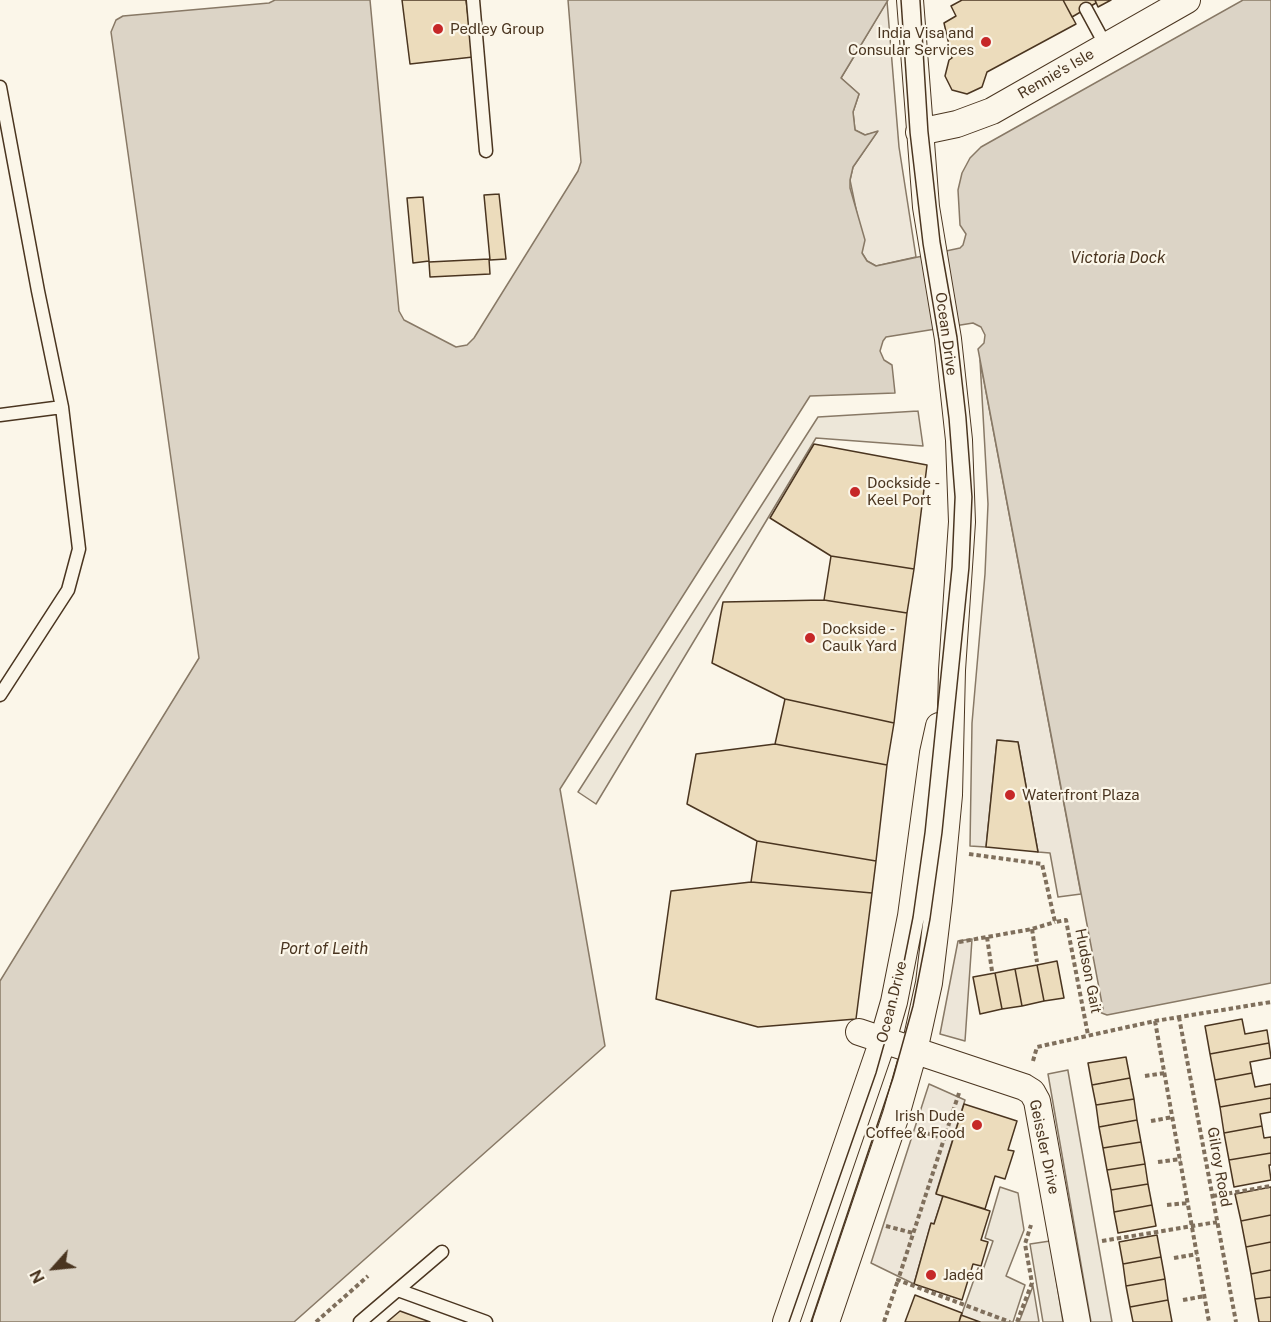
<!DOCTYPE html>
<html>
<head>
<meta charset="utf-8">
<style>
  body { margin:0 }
  #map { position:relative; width:1271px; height:1322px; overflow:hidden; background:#fbf6e9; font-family:"Public Sans",sans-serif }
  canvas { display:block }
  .north { position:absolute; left:24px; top:1238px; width:60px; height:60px; -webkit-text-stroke:4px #fbf6e9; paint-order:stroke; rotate:243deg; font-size:16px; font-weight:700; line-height:24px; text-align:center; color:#4a3520 }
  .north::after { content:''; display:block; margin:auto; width:21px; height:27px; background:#4a3520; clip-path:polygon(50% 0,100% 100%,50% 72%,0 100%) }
</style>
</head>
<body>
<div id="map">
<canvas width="1271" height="1322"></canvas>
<div class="north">N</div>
</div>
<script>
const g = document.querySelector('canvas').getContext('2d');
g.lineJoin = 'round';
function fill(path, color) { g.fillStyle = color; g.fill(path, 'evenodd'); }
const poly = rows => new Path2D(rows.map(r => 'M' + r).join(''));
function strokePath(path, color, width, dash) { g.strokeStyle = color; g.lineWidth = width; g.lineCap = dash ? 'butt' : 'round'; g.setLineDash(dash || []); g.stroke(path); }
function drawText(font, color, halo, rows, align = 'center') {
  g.font = font + ' "Public Sans",sans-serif'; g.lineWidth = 4.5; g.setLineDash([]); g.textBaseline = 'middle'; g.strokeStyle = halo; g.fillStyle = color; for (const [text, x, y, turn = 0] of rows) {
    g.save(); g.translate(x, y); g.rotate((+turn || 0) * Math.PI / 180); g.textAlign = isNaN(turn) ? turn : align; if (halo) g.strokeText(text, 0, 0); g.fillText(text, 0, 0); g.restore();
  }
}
const green = poly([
  [887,1,899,147,916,257,876,266,867,261,862,253,863,243,850,180,853,167,877,132,865,135,855,130,853,112,859,94,841,78,887,1],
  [980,360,1081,894,1058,897,1050,853,1038,852,1018,742,997,740,986,847,970,846,972,723,985,574,988,504,980,360],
  [972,939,965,1041,940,1034,958,941,972,939],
  [929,1084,965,1100,936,1193,943,1196,934,1224,931,1224,914,1284,871,1263,929,1084],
  [1033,1286,1039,1322,1019,1322,1033,1286]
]);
fill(green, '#ede6d9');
strokePath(green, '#887966', 1.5);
const parking = poly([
  [918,411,923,446,816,438,596,804,578,792,818,417,918,411],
  [1068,1070,1068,1071,1112,1322,1091,1322,1048,1074,1068,1070],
  [1000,1187,1018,1193,1024,1230,1006,1276,1025,1285,1013,1322,959,1322,978,1268,983,1270,993,1241,985,1238,1000,1187],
  [1050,1241,1063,1322,1043,1322,1030,1244,1050,1241]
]);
fill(parking, '#ede7d9');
strokePath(parking, '#887966', 1.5);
const water = poly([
  [275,0,370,0,399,311,404,320,456,347,467,345,474,338,578,171,581,162,568,0,888,0,841,78,859,94,853,112,855,130,865,135,878,131,853,167,850,180,850,188,865,240,862,253,867,261,876,266,960,248,963,245,966,234,960,225,958,190,962,173,970,158,981,147,1243,0,1271,0,1271,983,1107,1015,1099,1012,1103,1009,978,349,984,343,985,335,981,327,973,323,886,337,883,341,880,351,884,360,892,365,895,393,810,396,560,789,605,1046,294,1322,0,1322,0,981,199,658,111,32,116,20,123,16,269,3,275,0]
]);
fill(water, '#dcd4c6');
strokePath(water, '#887966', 1.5);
const building = poly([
  [402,0,466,0,473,57,410,64,402,0],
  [962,0,1063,0,1076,24,987,72,982,87,967,94,952,90,945,76,949,60,952,58,944,23,956,16,951,6,962,0],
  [1063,0,1095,0,1096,3,1072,17,1063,0],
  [1095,0,1111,0,1098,7,1095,0],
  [499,194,506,259,490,260,484,195,499,194],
  [423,197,429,261,413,263,407,198,423,197],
  [489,259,490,274,430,277,429,262,489,259],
  [814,444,927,465,914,569,831,556,770,518,814,444],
  [831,556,914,569,907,613,824,600,831,556],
  [824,600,907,613,894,723,785,699,712,663,723,602,824,600],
  [785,699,894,723,887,765,775,744,785,699],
  [997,740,1018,742,1038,852,986,847,997,740],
  [775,744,887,765,876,861,757,841,687,804,696,754,775,744],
  [757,841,876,861,872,893,751,882,757,841],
  [751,882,872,893,856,1019,758,1027,656,999,671,891,751,882],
  [1057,961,1064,998,1044,1001,1037,965,1057,961],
  [1037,965,1044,1001,1022,1006,1015,969,1037,965],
  [1015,969,1022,1006,1002,1009,995,973,1015,969],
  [995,973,1002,1009,980,1014,973,977,995,973],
  [1242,1019,1245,1034,1267,1030,1269,1043,1210,1054,1205,1026,1242,1019],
  [1269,1043,1271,1058,1250,1062,1252,1073,1215,1080,1210,1054,1269,1043],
  [1126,1057,1130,1078,1092,1085,1088,1063,1126,1057],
  [1252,1073,1255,1087,1271,1084,1271,1098,1220,1107,1215,1080,1252,1073],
  [1130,1078,1134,1099,1096,1105,1092,1085,1130,1078],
  [1271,1098,1271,1112,1260,1114,1262,1126,1224,1133,1220,1107,1271,1098],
  [1134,1099,1137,1120,1099,1127,1096,1105,1134,1099],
  [964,1104,1017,1121,1008,1150,1014,1151,1005,1179,995,1176,985,1209,936,1194,964,1104],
  [1137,1120,1141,1142,1103,1148,1099,1127,1137,1120],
  [1262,1126,1264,1138,1271,1137,1271,1153,1229,1160,1224,1133,1262,1126],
  [1141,1142,1145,1164,1107,1170,1103,1148,1141,1142],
  [1271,1153,1271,1165,1269,1165,1271,1180,1234,1187,1229,1160,1271,1153],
  [1145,1164,1148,1184,1111,1190,1107,1170,1145,1164],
  [1148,1184,1152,1205,1114,1212,1111,1190,1148,1184],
  [1271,1187,1271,1215,1241,1221,1235,1194,1271,1187],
  [943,1196,990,1211,981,1240,988,1242,981,1266,973,1264,962,1300,914,1284,931,1223,934,1224,943,1196],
  [1152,1205,1156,1226,1118,1233,1114,1212,1152,1205],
  [1271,1215,1271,1242,1246,1247,1241,1221,1271,1215],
  [1157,1235,1161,1257,1123,1264,1119,1242,1157,1235],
  [1271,1242,1271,1270,1251,1274,1246,1247,1271,1242],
  [1161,1257,1165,1279,1126,1286,1123,1264,1161,1257],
  [1271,1270,1271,1297,1255,1299,1251,1274,1271,1270],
  [1165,1279,1168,1300,1130,1307,1126,1286,1165,1279],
  [915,1295,962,1313,959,1322,905,1322,915,1295],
  [1271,1297,1271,1322,1259,1322,1255,1299,1271,1297],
  [1168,1300,1172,1322,1133,1322,1130,1307,1168,1300],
  [400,1311,430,1322,387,1322,400,1311],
  [961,1315,980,1322,959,1322,961,1315]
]);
fill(building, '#ecdcbc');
strokePath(building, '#4a3520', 1.5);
const lane = poly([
  [473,0,486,151],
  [1086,9,1106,46],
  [0,87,38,291,62,407,0,415],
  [0,695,68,590,79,549,62,407],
  [398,1290,486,1322],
  [360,1322,442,1252]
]);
const street = poly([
  [919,132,957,124,992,111,1187,0],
  [859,1032,1024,1087,1032,1092,1037,1101,1077,1322],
  [786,1322,883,1040,894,1002,911,916,933,753,939,726],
  [826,1322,896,1115,914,1051,929,983,939,900,949,795,952,670,962,522,959,440,948,339,926,207,910,0]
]);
strokePath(lane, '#4a3520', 15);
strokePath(street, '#4a3520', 28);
strokePath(poly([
  [969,854,1042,864,1055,922,1066,920,1088,1035],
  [1032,929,1037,962],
  [987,937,992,971],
  [959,942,1032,929,1055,922],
  [1179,1017,1236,1322],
  [1155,1021,1209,1322],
  [1033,1061,1037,1047,1155,1021,1271,1002],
  [1145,1076,1165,1073],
  [959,1093,898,1280,1010,1322],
  [1151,1121,1173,1117],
  [919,1131,943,1138],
  [1158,1162,1181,1159],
  [1213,1196,1271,1186],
  [1167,1205,1188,1203],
  [886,1226,913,1233],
  [1102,1241,1217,1222],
  [1174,1258,1197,1254],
  [1183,1300,1205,1296],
  [316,1322,368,1276],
  [884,1322,898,1280],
  [1017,1322,1032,1283,1025,1244,1031,1225]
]), '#7f6f5c', 4, [4.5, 3]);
strokePath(lane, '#fbf6e9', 12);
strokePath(street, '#fbf6e9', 26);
strokePath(poly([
  [789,1322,876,1073,896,1002,913,917,925,832,952,567,955,497,949,419,939,340,923,244,910,133,901,0],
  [811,1322,893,1078,913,1006,930,919,942,833,969,568,972,497,966,417,957,337,940,241,928,131,920,0]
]), '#4a3520', 1.5);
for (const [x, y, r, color] of [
  [438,29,6,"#c62828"],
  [986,42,6,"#c62828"],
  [855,492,6,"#c62828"],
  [810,638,6,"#c62828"],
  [1010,795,6,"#c62828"],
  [977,1125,6,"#c62828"],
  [931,1275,6,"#c62828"]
]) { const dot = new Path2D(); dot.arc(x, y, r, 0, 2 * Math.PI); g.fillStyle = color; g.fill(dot); strokePath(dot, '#fbf6e9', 2); }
drawText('15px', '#4a3520', '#fbf6e9', [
  ["Pedley Group",450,29],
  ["India Visa and",974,33,"right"],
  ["Consular Services",974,50,"right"],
  ["Dockside -",867,483],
  ["Keel Port",867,500],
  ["Dockside -",822,629],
  ["Caulk Yard",822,646],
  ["Waterfront Plaza",1022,795],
  ["Irish Dude",965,1116,"right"],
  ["Coffee & Food",965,1133,"right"],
  ["Jaded",943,1275]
], 'left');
drawText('15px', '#4a3520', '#fbf6e9', [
  ["Rennie's Isle",1056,74,-30],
  ["Ocean Drive",946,334,82],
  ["Hudson Gait",1088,971,79],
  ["Ocean Drive",892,1002,-76],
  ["Geissler Drive",1044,1147,78],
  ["Gilroy Road",1219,1167,80]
]);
drawText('italic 16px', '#4a3520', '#fbf6e9', [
  ["Victoria Dock",1118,258],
  ["Port of Leith",324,949]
]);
</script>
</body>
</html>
